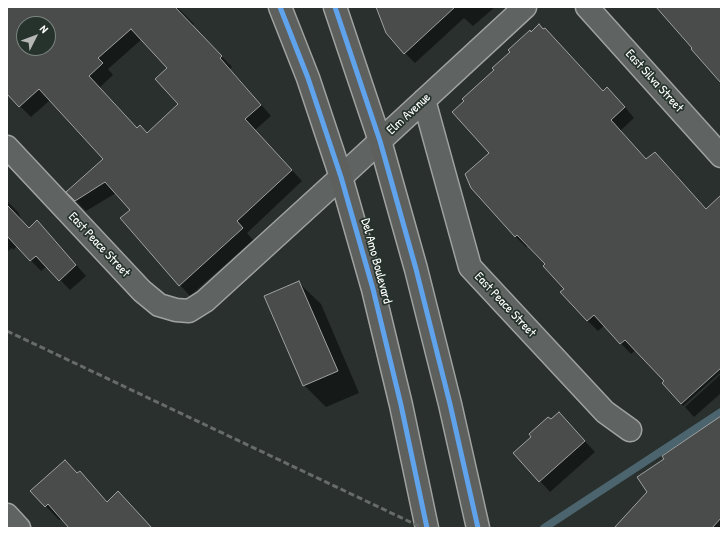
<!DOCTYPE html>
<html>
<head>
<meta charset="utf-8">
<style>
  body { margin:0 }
  #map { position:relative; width:728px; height:535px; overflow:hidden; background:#29302d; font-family:"Patrick Hand",sans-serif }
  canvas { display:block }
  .frame { position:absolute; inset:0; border:8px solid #fff; pointer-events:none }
  .north { position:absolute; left:16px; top:16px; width:40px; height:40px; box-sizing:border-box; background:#26332d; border:1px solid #7d8581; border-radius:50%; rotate:48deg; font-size:11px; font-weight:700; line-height:16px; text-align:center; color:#fff }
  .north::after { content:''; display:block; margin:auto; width:14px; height:18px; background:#b4b7b6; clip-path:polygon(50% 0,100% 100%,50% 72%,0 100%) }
</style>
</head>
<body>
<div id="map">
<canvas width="728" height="535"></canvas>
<div class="frame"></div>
<div class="north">N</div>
</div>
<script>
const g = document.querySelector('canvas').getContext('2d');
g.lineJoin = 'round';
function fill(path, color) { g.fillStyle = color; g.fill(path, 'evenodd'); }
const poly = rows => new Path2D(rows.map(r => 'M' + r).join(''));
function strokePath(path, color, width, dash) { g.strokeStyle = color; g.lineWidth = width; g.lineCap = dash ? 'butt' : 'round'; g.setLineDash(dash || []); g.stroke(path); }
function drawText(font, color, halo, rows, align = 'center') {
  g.font = font + ' "Patrick Hand",sans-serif'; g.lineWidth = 3.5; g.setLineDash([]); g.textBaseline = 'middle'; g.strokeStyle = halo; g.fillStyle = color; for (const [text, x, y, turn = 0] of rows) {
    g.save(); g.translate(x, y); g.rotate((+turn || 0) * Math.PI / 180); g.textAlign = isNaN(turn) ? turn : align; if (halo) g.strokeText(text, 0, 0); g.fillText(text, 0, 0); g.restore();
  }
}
fill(poly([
  [7,7,177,7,194,24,192,26,232,67,230,69,271,116,255,130,302,181,247,233,253,240,190,296,180,285,122,218,131,210,116,193,86,211,75,200,104,159,50,100,31,117,7,93],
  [24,24,48,24,48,48,24,48],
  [142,39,168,68,180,104,147,134,137,129,99,88,113,75,108,69],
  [377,7,495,7,473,26,464,18,415,63,405,53],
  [603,92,618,99,634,118,620,131,647,160,655,153,707,209,721,213,721,372,683,406,663,383,666,381,636,350,631,354,604,326,598,331,588,321,562,292,565,289,546,264,528,245,526,247,515,236],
  [7,201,18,212,22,221,29,229,47,232,86,276,70,290,47,266,41,271,17,246,13,250,12,248,8,251,7,250],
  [299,283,321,304,359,393,326,407,304,385],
  [721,374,721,393,694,417,685,407],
  [721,418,721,528,626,528,648,492,666,459],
  [551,421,569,424,595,452,550,492,515,453],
  [65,461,78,474,80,472,108,502,152,528,70,528,62,518,59,520,32,491]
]), '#0007');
strokePath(poly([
  [544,528,721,412]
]), '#4c646e', 8);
const building = poly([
  [7,7,175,7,222,56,220,58,261,105,245,119,292,170,237,221,243,228,179,286,120,218,130,210,105,182,75,201,66,192,103,159,39,89,19,107,7,94,7,7],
  [24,24,48,24,48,48,24,48,24,24],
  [131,29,167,68,155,79,178,104,147,133,140,125,137,128,89,76,103,63,98,58,131,29],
  [376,7,455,7,404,54,386,33,376,7],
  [656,7,721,7,721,83,691,49,692,48,656,7],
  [539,24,543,29,545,28,603,91,607,87,625,107,611,120,646,159,655,152,706,209,721,195,721,368,681,404,662,383,664,381,625,340,620,344,594,315,587,321,560,292,564,289,543,266,545,264,517,235,515,237,471,188,465,174,489,153,452,112,464,101,462,99,494,70,492,68,510,52,508,50,530,30,531,32,539,24],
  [7,205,29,228,37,220,76,265,59,281,36,256,30,261,7,236,7,205],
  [299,281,338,371,303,386,264,296,299,281],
  [559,412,585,441,539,482,513,453,531,437,529,434,548,417,551,419,559,412],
  [721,416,721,518,712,528,614,528,647,492,637,477,664,459,662,456,721,416],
  [65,460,77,473,80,471,107,502,118,491,152,528,69,528,48,504,45,507,30,491,65,460]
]);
fill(building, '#4a4b4b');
strokePath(building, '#9fa2a0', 1);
const street = poly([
  [587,7,721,156],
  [424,100,470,267,605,412,630,430],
  [7,147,142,291,159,305,176,310,189,311,205,301,341,177,525,7],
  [7,515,19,528]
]);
const primary = poly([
  [280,7,308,78,341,177,373,289,401,405,427,528],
  [335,7,380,141,416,269,450,404,478,528]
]);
strokePath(street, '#9fa2a0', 25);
strokePath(primary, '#9fa2a0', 25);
strokePath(street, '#5f6362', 22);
strokePath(primary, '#5e605d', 22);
strokePath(poly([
  [7,331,423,528]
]), '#686c69', 3, [6, 3]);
strokePath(poly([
  [280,7,308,78,341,177,373,289,401,405,427,528],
  [335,7,380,141,416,269,450,404,478,528]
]), '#60a3ed', 5);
drawText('13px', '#fff', '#26332d', [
  ["East Silva Street",654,81,48],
  ["Elm Avenue",409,114,-43],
  ["East Peace Street",99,245,47],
  ["Del Amo Boulevard",376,261,75],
  ["East Peace Street",505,305,47]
]);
</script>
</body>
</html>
